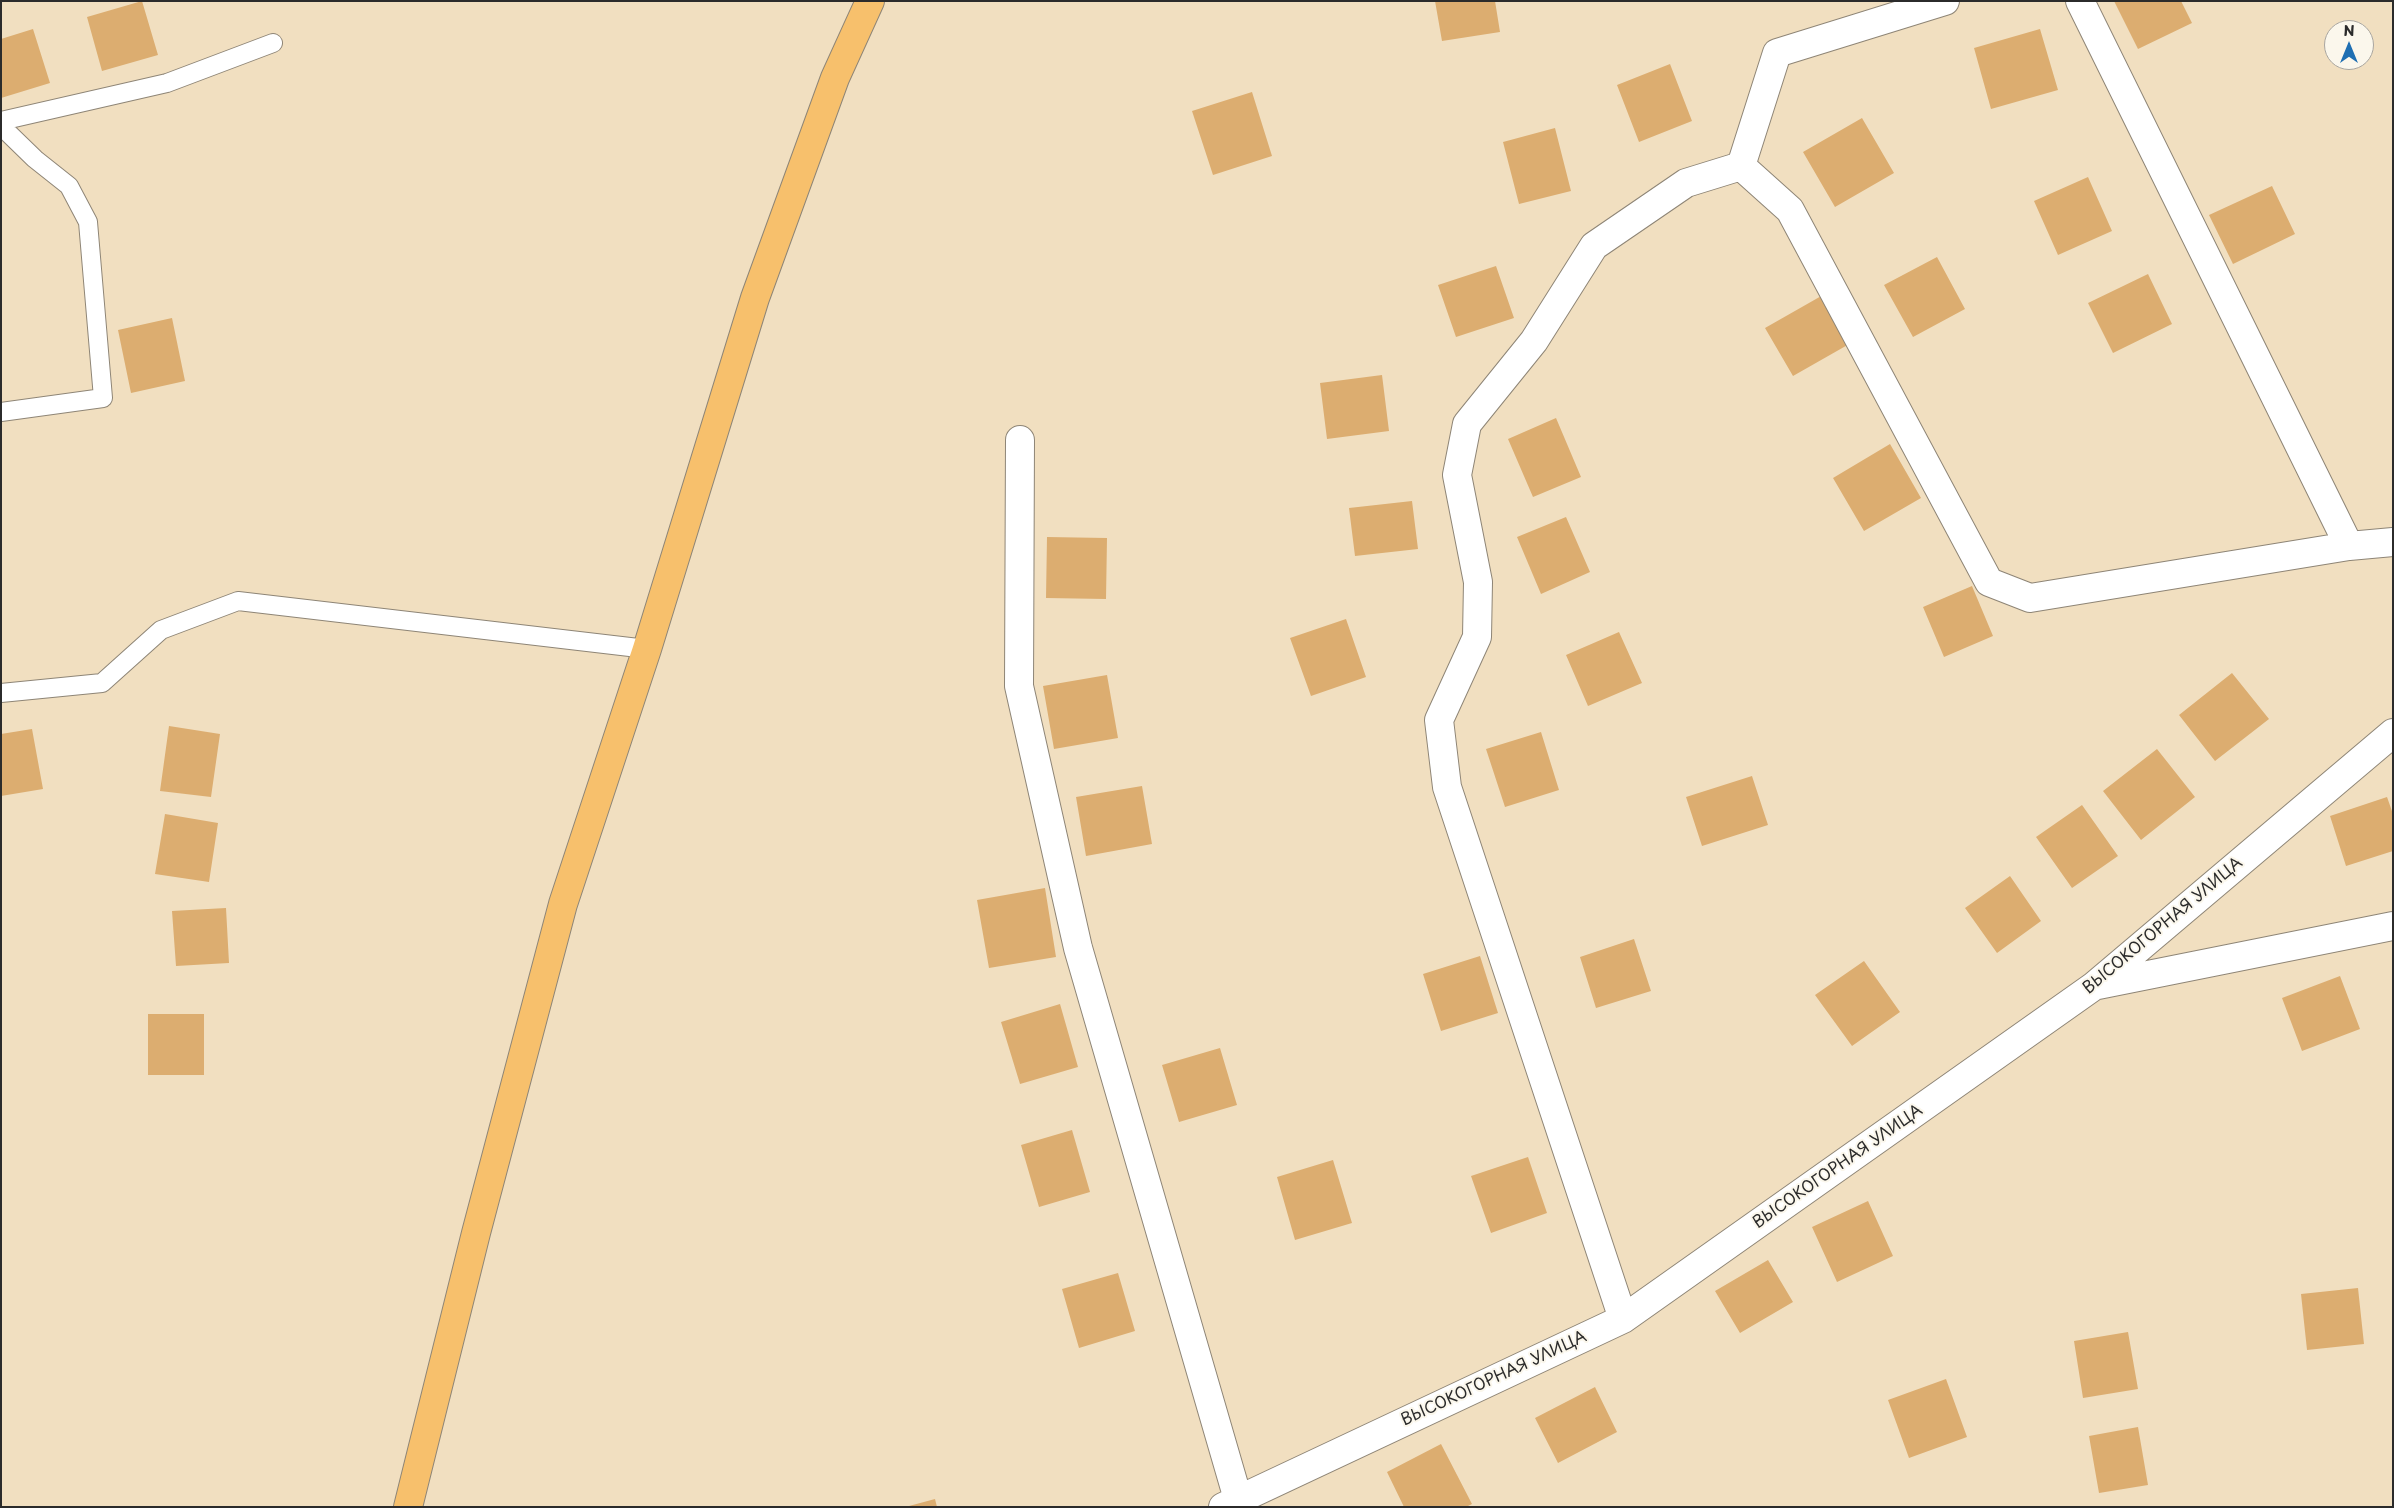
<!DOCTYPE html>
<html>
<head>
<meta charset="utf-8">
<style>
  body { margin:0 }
  #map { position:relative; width:2394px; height:1508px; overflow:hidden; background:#f1dfc0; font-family:"Playpen Sans",sans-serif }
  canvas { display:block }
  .frame { position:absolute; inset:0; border:2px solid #2b2b2b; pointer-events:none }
  .north { position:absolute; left:2324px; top:20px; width:50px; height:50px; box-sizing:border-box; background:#fbf7ec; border:1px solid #a8a59f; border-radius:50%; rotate:0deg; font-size:14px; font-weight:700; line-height:20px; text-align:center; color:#2b2b2b }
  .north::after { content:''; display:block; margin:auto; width:18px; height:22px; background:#1f6fb2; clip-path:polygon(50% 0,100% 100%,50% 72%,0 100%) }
</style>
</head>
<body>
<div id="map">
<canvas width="2394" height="1508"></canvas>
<div class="frame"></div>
<div class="north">N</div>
</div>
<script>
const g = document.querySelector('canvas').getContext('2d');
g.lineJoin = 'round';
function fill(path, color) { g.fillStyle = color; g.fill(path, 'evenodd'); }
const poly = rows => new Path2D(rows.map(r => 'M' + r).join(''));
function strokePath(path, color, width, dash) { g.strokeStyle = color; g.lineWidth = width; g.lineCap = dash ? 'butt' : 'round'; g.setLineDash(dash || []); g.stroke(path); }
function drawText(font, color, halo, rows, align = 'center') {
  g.font = font + ' "Playpen Sans",sans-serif'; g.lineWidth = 4; g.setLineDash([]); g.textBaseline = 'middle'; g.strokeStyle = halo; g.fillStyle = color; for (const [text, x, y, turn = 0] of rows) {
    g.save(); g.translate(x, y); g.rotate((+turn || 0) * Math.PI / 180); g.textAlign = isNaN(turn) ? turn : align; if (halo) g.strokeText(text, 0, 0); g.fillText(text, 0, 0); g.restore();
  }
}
fill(poly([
  [142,1,158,55,102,71,87,17],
  [1435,1,1495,1,1500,32,1442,41],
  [2114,1,2181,1,2192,23,2138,49],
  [33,29,50,83,1,98,1,39],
  [2040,29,2058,90,1991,109,1974,48],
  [1670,64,1692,121,1639,142,1617,85],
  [1252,92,1272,156,1213,175,1192,111],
  [1862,118,1894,173,1835,207,1803,152],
  [1555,128,1571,191,1519,204,1503,142],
  [2088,177,2112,231,2058,255,2034,201],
  [2272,186,2295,234,2233,264,2209,215],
  [1937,257,1965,309,1913,337,1884,285],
  [1496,266,1514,318,1456,337,1438,285],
  [2148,274,2172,324,2113,353,2088,303],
  [1823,295,1851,343,1793,376,1765,328],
  [172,318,185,381,131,393,118,330],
  [1382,375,1389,431,1327,439,1320,383],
  [1556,418,1581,477,1533,497,1508,439],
  [1890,444,1921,498,1864,531,1833,478],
  [1412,501,1418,549,1355,556,1349,508],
  [1566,517,1590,572,1541,594,1517,537],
  [1047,537,1107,538,1106,599,1046,598],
  [1972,586,1993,636,1944,657,1923,607],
  [1346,619,1366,677,1311,696,1290,638],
  [1619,632,1642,683,1588,706,1566,655],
  [2232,673,2269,719,2215,761,2179,715],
  [1107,675,1118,738,1054,749,1043,686],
  [169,726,220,734,211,797,160,791],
  [32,729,43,789,1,796,1,734],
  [1541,732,1559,790,1505,807,1486,749],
  [2157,749,2195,797,2141,840,2103,791],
  [1752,776,1768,825,1702,846,1686,797],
  [1142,786,1152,844,1086,856,1076,797],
  [2387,797,2393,814,2393,851,2346,866,2330,816],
  [2082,805,2118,856,2072,888,2036,837],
  [165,814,218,823,209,882,155,874],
  [2010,876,2041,921,1997,953,1965,908],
  [1045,888,1056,957,989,968,977,900],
  [226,908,229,963,176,966,172,911],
  [1634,939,1651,991,1596,1008,1580,957],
  [1480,956,1498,1013,1441,1031,1423,974],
  [1864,961,1900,1012,1852,1046,1815,995],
  [2340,976,2360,1029,2302,1051,2282,998],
  [1060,1004,1078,1067,1020,1084,1001,1022],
  [148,1014,204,1014,204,1075,148,1075],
  [1220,1048,1237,1105,1179,1122,1162,1065],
  [1072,1130,1090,1192,1039,1207,1021,1145],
  [1528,1157,1547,1213,1491,1233,1471,1176],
  [1333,1160,1352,1223,1295,1240,1277,1177],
  [1868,1201,1893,1256,1837,1282,1812,1227],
  [1768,1260,1793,1302,1740,1333,1715,1291],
  [1118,1273,1135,1331,1079,1348,1062,1289],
  [2358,1288,2364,1344,2307,1350,2301,1294],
  [2128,1332,2138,1389,2083,1398,2074,1341],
  [1946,1379,1967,1437,1909,1458,1888,1400],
  [1595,1387,1617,1432,1558,1463,1535,1418],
  [2138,1427,2148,1485,2099,1493,2089,1436],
  [1441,1444,1472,1504,1466,1507,1404,1507,1387,1472],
  [935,1499,937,1507,909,1507,909,1506]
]), '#dcad70');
const service = poly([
  [1,121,167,83,273,43],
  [1,126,35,159,69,186,88,222,103,398,1,412],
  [1,693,102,683,161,630,238,601,647,649]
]);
const minor = poly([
  [2080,1,2349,546],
  [1741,166,1790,210,1989,582,2030,598,2349,546,2393,542],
  [1020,440,1019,686,1078,948,1238,1499],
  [2098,985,2393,926],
  [1623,1319,1447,787,1439,720,1477,637,1478,582,1457,475,1467,424,1534,341,1594,246,1686,183,1741,166,1777,53,1945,1],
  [1223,1507,1623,1319,2094,986,2393,733]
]);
const primary = poly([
  [408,1507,476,1233,563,904,647,649,755,298,835,78,870,1]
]);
strokePath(service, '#8e8576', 20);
strokePath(minor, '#8e8576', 30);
strokePath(primary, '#8e8576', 30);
strokePath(service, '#fff', 18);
strokePath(minor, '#fff', 28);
strokePath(primary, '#f7c06c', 28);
drawText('16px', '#2b2b2b', '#fbf7ec', [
  ["ВЫСОКОГОРНАЯ УЛИЦА",2163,926,-40],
  ["ВЫСОКОГОРНАЯ УЛИЦА",1838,1167,-35],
  ["ВЫСОКОГОРНАЯ УЛИЦА",1494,1379,-25]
]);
</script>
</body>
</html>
